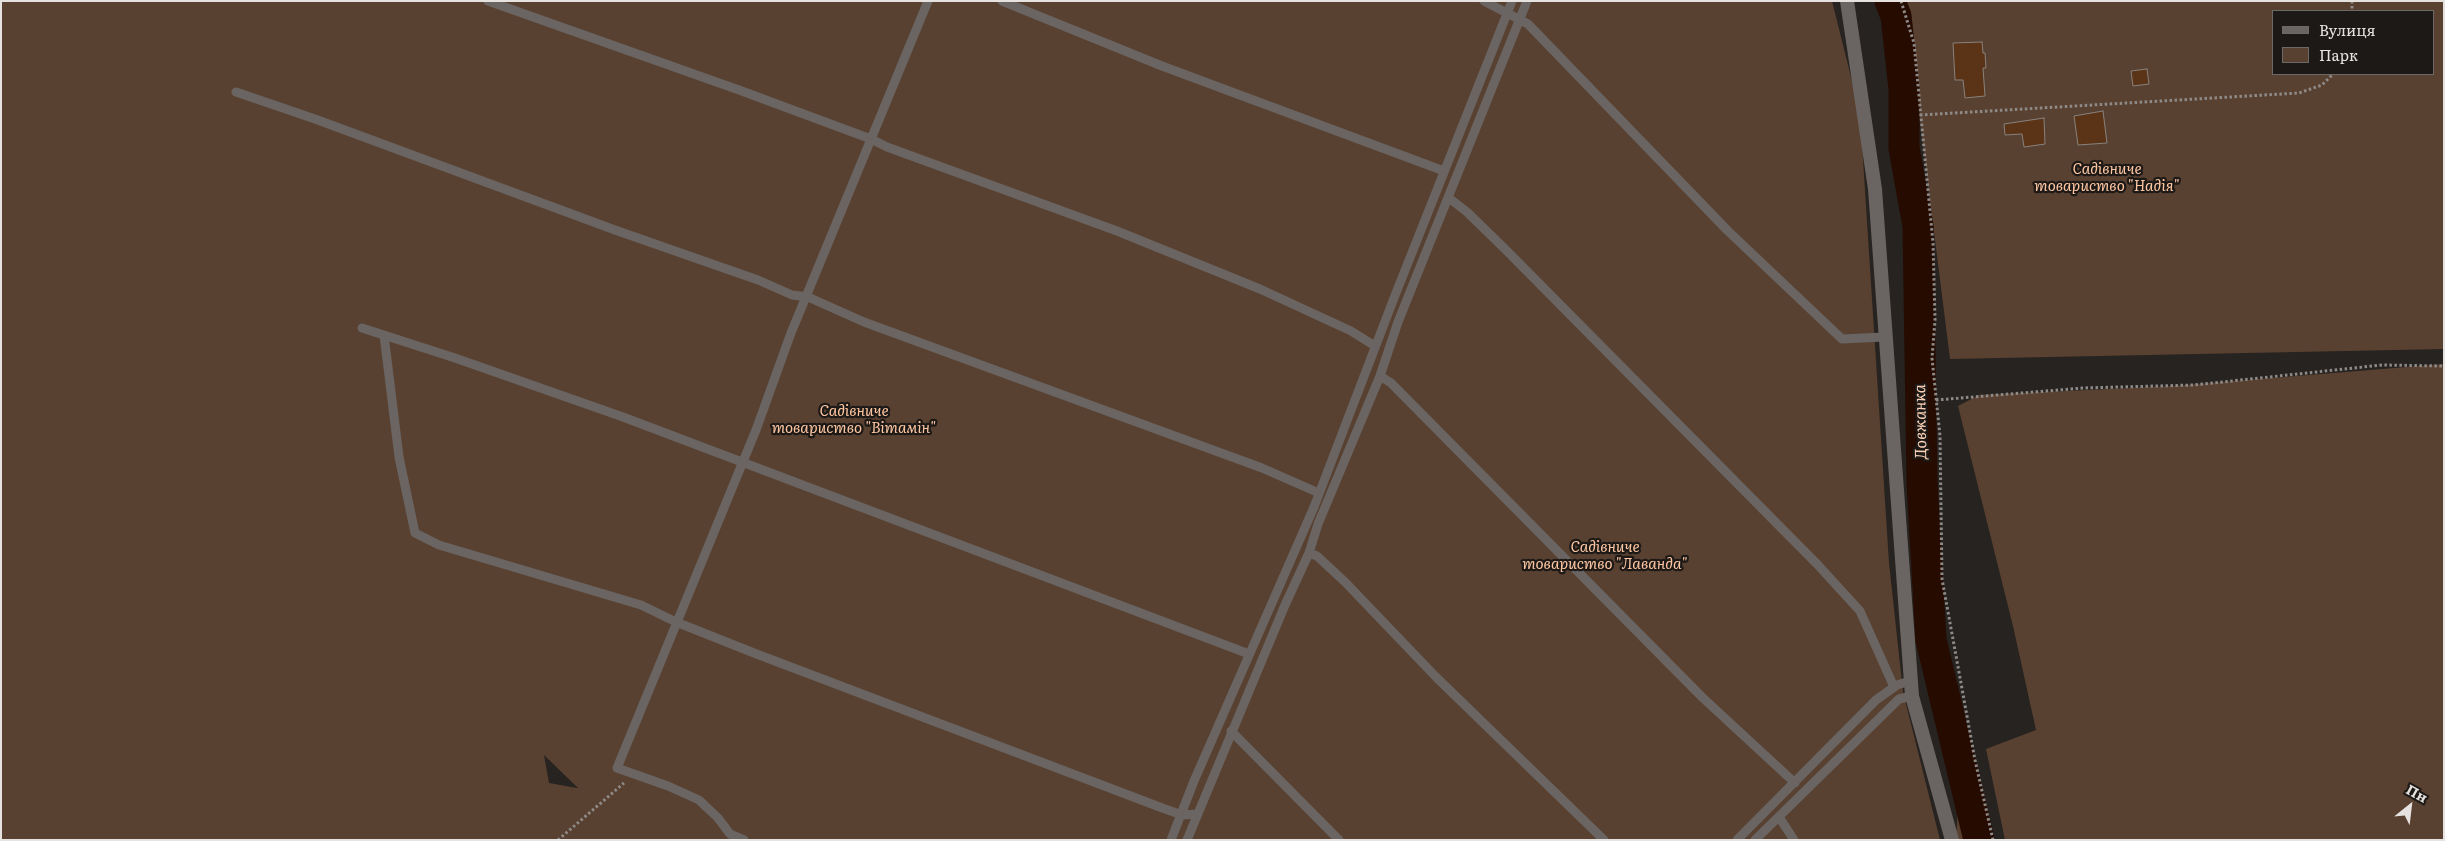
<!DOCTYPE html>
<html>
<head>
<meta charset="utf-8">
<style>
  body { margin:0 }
  #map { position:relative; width:2445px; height:841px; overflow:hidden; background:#272320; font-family:Literata,serif }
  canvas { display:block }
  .frame { position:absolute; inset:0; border:2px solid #e5e2e0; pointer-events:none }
  .legend { position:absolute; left:2272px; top:10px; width:162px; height:65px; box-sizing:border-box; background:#1d1917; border:1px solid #6d6967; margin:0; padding:6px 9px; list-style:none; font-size:15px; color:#e5e2e0 }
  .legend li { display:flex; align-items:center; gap:10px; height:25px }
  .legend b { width:25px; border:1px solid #6d6967 }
  .north { position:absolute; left:2385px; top:781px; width:50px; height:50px; -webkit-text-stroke:4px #1d1917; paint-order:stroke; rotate:29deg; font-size:14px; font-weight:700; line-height:20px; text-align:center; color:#e5e2e0 }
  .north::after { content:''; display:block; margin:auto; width:18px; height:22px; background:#e5e2e0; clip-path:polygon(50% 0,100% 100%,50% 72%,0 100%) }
</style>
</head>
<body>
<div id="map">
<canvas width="2445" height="841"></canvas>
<div class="frame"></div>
<ul class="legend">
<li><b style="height:6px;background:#6a6562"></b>Вулиця</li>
<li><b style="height:14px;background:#594131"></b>Парк</li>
</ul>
<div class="north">Пн</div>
</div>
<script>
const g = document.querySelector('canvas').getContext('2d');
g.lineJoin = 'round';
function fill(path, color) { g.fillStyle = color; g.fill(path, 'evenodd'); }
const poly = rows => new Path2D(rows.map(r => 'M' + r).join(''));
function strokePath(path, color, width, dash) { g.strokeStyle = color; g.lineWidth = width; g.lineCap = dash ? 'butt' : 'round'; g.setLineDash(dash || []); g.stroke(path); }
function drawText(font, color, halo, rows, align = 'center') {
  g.font = font + ' Literata,serif'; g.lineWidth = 4.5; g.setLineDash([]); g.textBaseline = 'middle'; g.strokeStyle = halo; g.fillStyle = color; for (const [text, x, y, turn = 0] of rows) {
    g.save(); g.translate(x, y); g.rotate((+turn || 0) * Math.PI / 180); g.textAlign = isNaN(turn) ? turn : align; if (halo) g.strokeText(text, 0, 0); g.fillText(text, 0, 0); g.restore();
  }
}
fill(poly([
  [1,1,1832,1,1860,113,1889,563,1903,692,1940,840,1,840],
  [544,755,578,788,577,788,549,783],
  [1905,1,2444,1,2444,349,1950,359],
  [2274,11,2434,11,2434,74,2274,74],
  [2444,364,2444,840,2005,840,1986,749,2036,730,2013,626,1958,406,1979,395,2173,386],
  [1972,787,1985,809,1989,840,1956,840,1958,808,1966,790]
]), '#594131');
strokePath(poly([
  [1890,1,1896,16,1904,89,1904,148,1918,226,1922,482,1931,640,1979,840]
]), '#260b00', 31);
const building = poly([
  [1982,42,1983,53,1985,53,1986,68,1983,68,1985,96,1965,98,1963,80,1955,80,1953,43,1982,42],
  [2147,69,2149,84,2133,86,2131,71,2147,69],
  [2103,111,2107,143,2078,145,2074,116,2103,111],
  [2044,118,2045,144,2024,147,2022,134,2005,135,2004,124,2044,118]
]);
fill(building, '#5b3417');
strokePath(building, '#87827e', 1);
strokePath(poly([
  [1901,1,1914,43,1933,243,1935,320,1932,358,1940,436,1942,579,1975,760,1993,840],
  [2352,1,2352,11],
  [1920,115,2299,93,2322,85,2333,74],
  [1936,400,2083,388,2194,385,2382,365,2444,366],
  [558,840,624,783]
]), '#8e8a88', 3, [2.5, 2.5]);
strokePath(poly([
  [488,1,739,90,871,139,887,147,1117,231,1260,289,1351,331,1375,346],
  [1002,1,1162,66,1444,171],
  [1484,1,1528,24,1728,231,1842,339,1884,337],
  [236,92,315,119,615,230,758,280,792,295,808,297,864,322,1262,468,1319,493],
  [1449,198,1467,212,1505,249,1817,564,1860,611,1894,687],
  [362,328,455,358,623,417,1249,654],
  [384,335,399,457,415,533,439,545,641,605,676,622,754,653,1165,809,1182,815,1198,814],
  [1380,376,1391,383,1703,698,1795,783],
  [1309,553,1317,556,1345,582,1436,677,1604,840],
  [1231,731,1339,840],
  [1779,817,1794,840],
  [744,840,730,834,718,818,699,800,668,786,617,768,756,430,791,333,928,1],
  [1171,840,1194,781,1314,507,1394,298,1512,1],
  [1187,840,1285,605,1309,553,1318,524,1380,376,1398,322,1527,1],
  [1737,840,1876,700,1897,685,1910,681],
  [1755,840,1899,699,1912,696]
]), '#6a6562', 9);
strokePath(poly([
  [1847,1,1875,189,1912,696,1952,840]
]), '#6a6562', 14);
drawText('italic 15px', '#fec7a2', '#1d1917', [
  ["Садівниче",2107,170],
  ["товариство \"Надія\"",2107,187],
  ["Садівниче",854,412],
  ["товариство \"Вітамін\"",854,429],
  ["Садівниче",1605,548],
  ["товариство \"Лаванда\"",1605,565]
]);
drawText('italic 16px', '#fcd2b7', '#1d1917', [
  ["Довжанка",1921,422,-91]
]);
</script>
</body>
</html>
